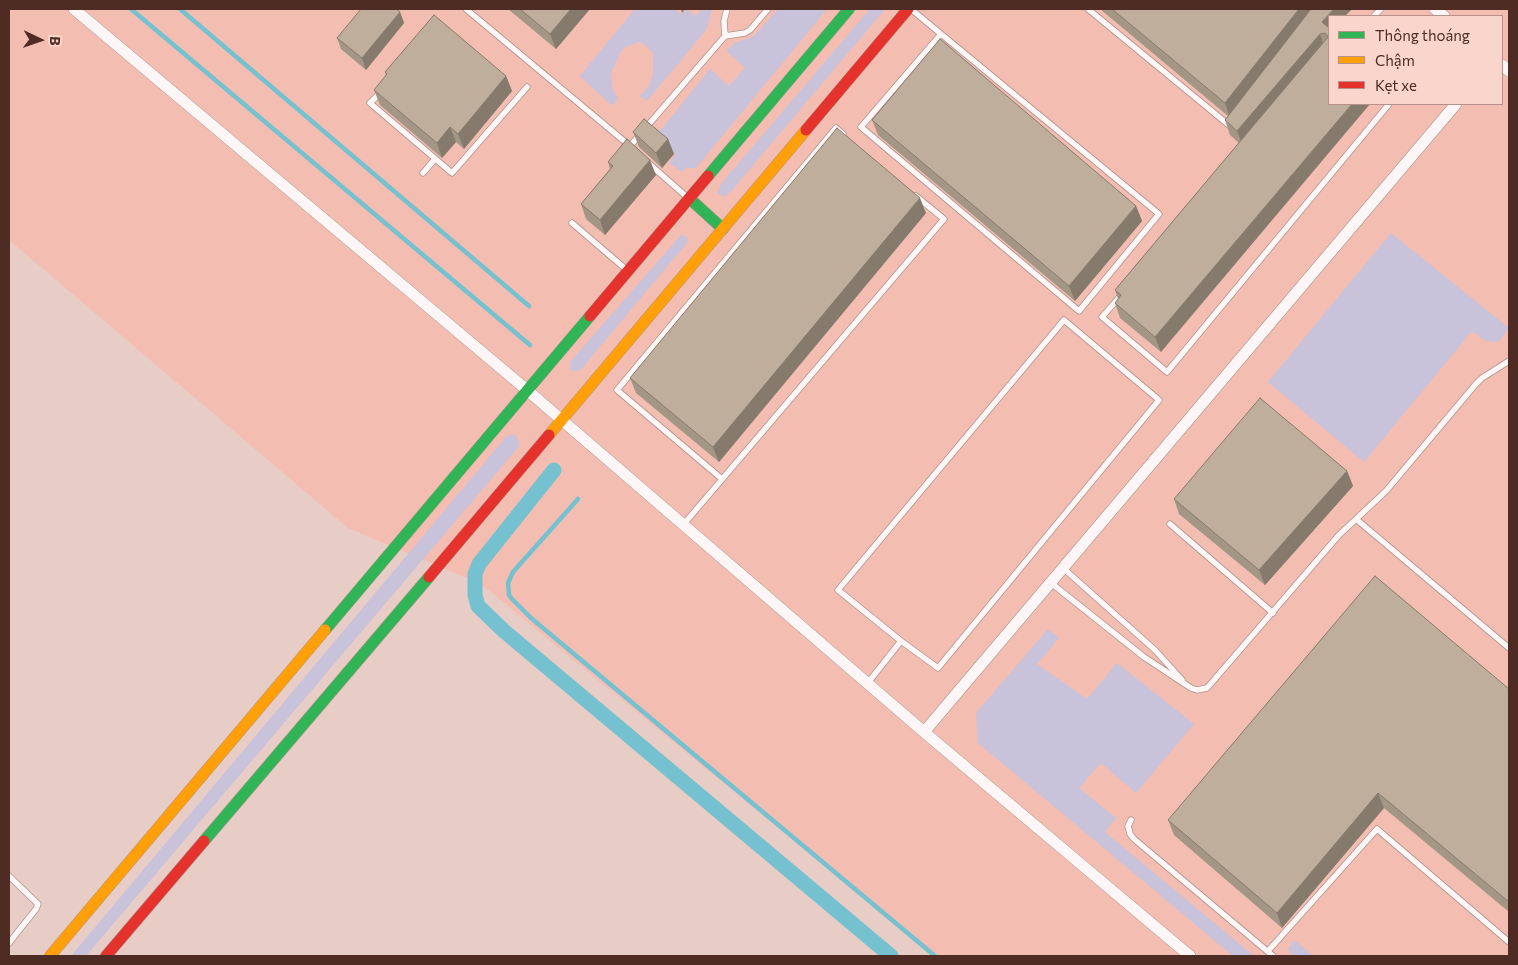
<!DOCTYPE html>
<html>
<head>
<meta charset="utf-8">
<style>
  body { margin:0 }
  #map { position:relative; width:1518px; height:965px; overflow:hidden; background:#e8ccc6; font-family:Commissioner,sans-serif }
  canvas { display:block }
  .frame { position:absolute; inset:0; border:10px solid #4e2c24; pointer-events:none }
  .legend { position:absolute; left:1328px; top:15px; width:175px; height:90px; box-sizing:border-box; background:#f9d5cc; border:1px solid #b59189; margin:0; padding:6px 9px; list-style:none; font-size:15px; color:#4e2c24 }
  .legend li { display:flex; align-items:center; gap:10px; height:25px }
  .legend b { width:25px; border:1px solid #b59189 }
  .north { position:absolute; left:15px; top:15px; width:50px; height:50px; -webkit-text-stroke:4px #f9d5cc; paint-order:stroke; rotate:93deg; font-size:14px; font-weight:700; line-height:20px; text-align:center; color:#4e2c24 }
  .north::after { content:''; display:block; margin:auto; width:18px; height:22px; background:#4e2c24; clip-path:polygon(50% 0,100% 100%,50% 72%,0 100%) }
</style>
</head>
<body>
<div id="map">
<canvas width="1518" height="965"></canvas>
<div class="frame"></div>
<ul class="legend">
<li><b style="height:6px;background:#30b455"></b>Thông thoáng</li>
<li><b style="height:6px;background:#ff9f0a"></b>Chậm</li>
<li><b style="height:6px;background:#e5322d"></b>Kẹt xe</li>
</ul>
<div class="north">B</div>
</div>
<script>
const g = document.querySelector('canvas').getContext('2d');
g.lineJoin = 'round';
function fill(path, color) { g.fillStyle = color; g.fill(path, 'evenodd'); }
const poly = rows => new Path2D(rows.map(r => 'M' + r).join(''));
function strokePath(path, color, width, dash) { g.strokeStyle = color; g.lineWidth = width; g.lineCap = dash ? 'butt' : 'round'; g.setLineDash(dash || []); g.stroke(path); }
fill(poly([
  [9,9,1509,9,1509,956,934,956,481,584,348,528,9,240],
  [1329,16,1502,16,1502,104,1329,104]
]), '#f3beb1');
fill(poly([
  [635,9,674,9,682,14,686,9,696,16,702,9,712,9,707,29,647,101,640,96,649,86,653,73,653,53,644,44,639,42,625,47,620,53,611,74,612,87,618,99,614,104,611,105,580,76],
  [778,9,827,9,696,168,686,168,682,172,669,163,675,154,655,137,710,69,729,86,745,68,726,50,735,43,754,36],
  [870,9,885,9,733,189,726,196,722,196,718,193,721,184],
  [1391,233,1509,328,1499,341,1494,342,1484,340,1472,331,1364,462,1268,382],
  [681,235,686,236,688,239,687,243,582,368,579,371,573,371,570,369,570,362],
  [511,435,515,435,519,441,519,446,515,451,86,956,71,956,506,437],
  [1048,629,1059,638,1037,664,1087,699,1117,663,1194,724,1136,793,1101,763,1079,788,1116,818,1105,832,1254,956,1233,956,978,743,976,713],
  [1294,940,1314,956,1293,956,1288,949]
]), '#c8c2da');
strokePath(poly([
  [131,9,530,345],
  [180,9,529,306],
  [578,499,513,572,508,583,509,595,512,599,531,618,935,956]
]), '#75c1d0', 4.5);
strokePath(poly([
  [554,470,479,564,475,574,475,595,478,606,504,631,891,956]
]), '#75c1d0', 15);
const lane = poly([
  [466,9,630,146,725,36,745,33,750,30,768,9],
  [911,9,941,34,1159,214,1079,311,861,127,941,34],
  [1088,9,1230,126,1231,124],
  [1374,16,1381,9],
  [725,36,724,21,727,9],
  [381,92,370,103,452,173,527,87],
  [646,161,688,198],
  [423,173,435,159],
  [572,223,628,271],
  [1123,293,1102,317,1167,372,1389,104],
  [722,479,617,390,836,128,843,134],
  [1356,519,1509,648],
  [1170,524,1273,613],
  [683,525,944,219,916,196],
  [1063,568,1155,650,1182,680],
  [1051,583,1144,657,1191,688,1197,690,1207,688,1339,535,1386,491,1475,385,1482,378,1509,361],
  [867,684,901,641,838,590,1064,320,1159,400,938,668,901,641],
  [1131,820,1128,826,1130,834,1134,839,1273,956],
  [9,876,38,904,36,909,9,943],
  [1268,951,1377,829,1509,942]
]);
const street = poly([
  [74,9,527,390,924,732,1190,956],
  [1435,9,1444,16],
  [1502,65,1509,71],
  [924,732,1456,104]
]);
const fast = poly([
  [708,176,849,9],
  [689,198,723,229],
  [325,630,590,316],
  [204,841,429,577]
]);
const slow = poly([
  [549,435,806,130],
  [50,956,325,630]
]);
const jam = poly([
  [806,130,908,9],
  [590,316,708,176],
  [429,577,549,435],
  [106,956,204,841]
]);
strokePath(lane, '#ae938d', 7);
strokePath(street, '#ae938d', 12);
strokePath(fast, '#ae938d', 12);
strokePath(slow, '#ae938d', 12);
strokePath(jam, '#ae938d', 12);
strokePath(lane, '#fcf7f6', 5.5);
strokePath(street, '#fcf7f6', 11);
strokePath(fast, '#30b455', 11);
strokePath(slow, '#ff9f0a', 11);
strokePath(jam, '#e5322d', 11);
fill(poly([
  [508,9,590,9,556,49],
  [1100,9,1352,9,1345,16,1329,16,1329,104,1161,352,1120,318,1115,303,1118,299,1115,290,1239,143,1230,135,1225,120,1228,116],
  [400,12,404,23,366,70,341,49,337,38],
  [385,72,506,76,512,91,464,149,456,142,442,158,380,105,374,90,386,76],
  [872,120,1136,206,1142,221,1075,301,878,135],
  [633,132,668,139,674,154,662,168,639,147],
  [608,162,656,175,605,235,586,219,581,204,610,169],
  [926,213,719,462,636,393,630,378],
  [1347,471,1353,486,1265,585,1179,514,1174,499],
  [1509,689,1509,912,1384,808,1282,928,1174,835,1168,820]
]), '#a49685');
fill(poly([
  [571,9,590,9,556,49,550,34],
  [681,9,685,9,682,13],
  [1299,9,1316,9,1230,118,1225,103],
  [1334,9,1352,9,1345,16,1329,16,1329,36,1322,22],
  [400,12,404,23,366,70,362,58],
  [1320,34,1325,49,1243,146,1237,131],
  [506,76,512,91,464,149,458,134],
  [1352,104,1370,104,1161,352,1155,337],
  [450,127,456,142,442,158,437,143],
  [668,139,674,154,662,168,656,153],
  [650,160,656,175,605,235,600,220],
  [920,198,926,213,719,462,713,447],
  [1136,206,1142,221,1075,301,1069,286],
  [1347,471,1353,486,1265,585,1259,570],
  [1378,793,1384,808,1282,928,1277,913]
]), '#867a6c');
const building = poly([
  [361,9,396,9,400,12,362,58,337,38,361,9],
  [520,9,571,9,550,34,520,9],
  [1112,9,1299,9,1225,103,1112,9],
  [1311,9,1334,9,1322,22,1329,28,1329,104,1352,104,1155,337,1115,303,1121,295,1115,290,1328,37,1325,33,1320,34,1237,131,1225,120,1311,9],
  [434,15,506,76,458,134,450,127,437,143,374,90,387,74,385,72,434,15],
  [940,39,1136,206,1069,286,872,120,940,39],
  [644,119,668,139,656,153,633,132,644,119],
  [837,128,920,198,713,447,630,378,837,128],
  [627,139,650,160,600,220,581,204,613,166,608,162,627,139],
  [1260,398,1347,471,1259,570,1174,499,1260,398],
  [1375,576,1509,689,1509,902,1378,793,1277,913,1168,820,1375,576]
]);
fill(building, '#bfae9b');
strokePath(building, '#867a6c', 1);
</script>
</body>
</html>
